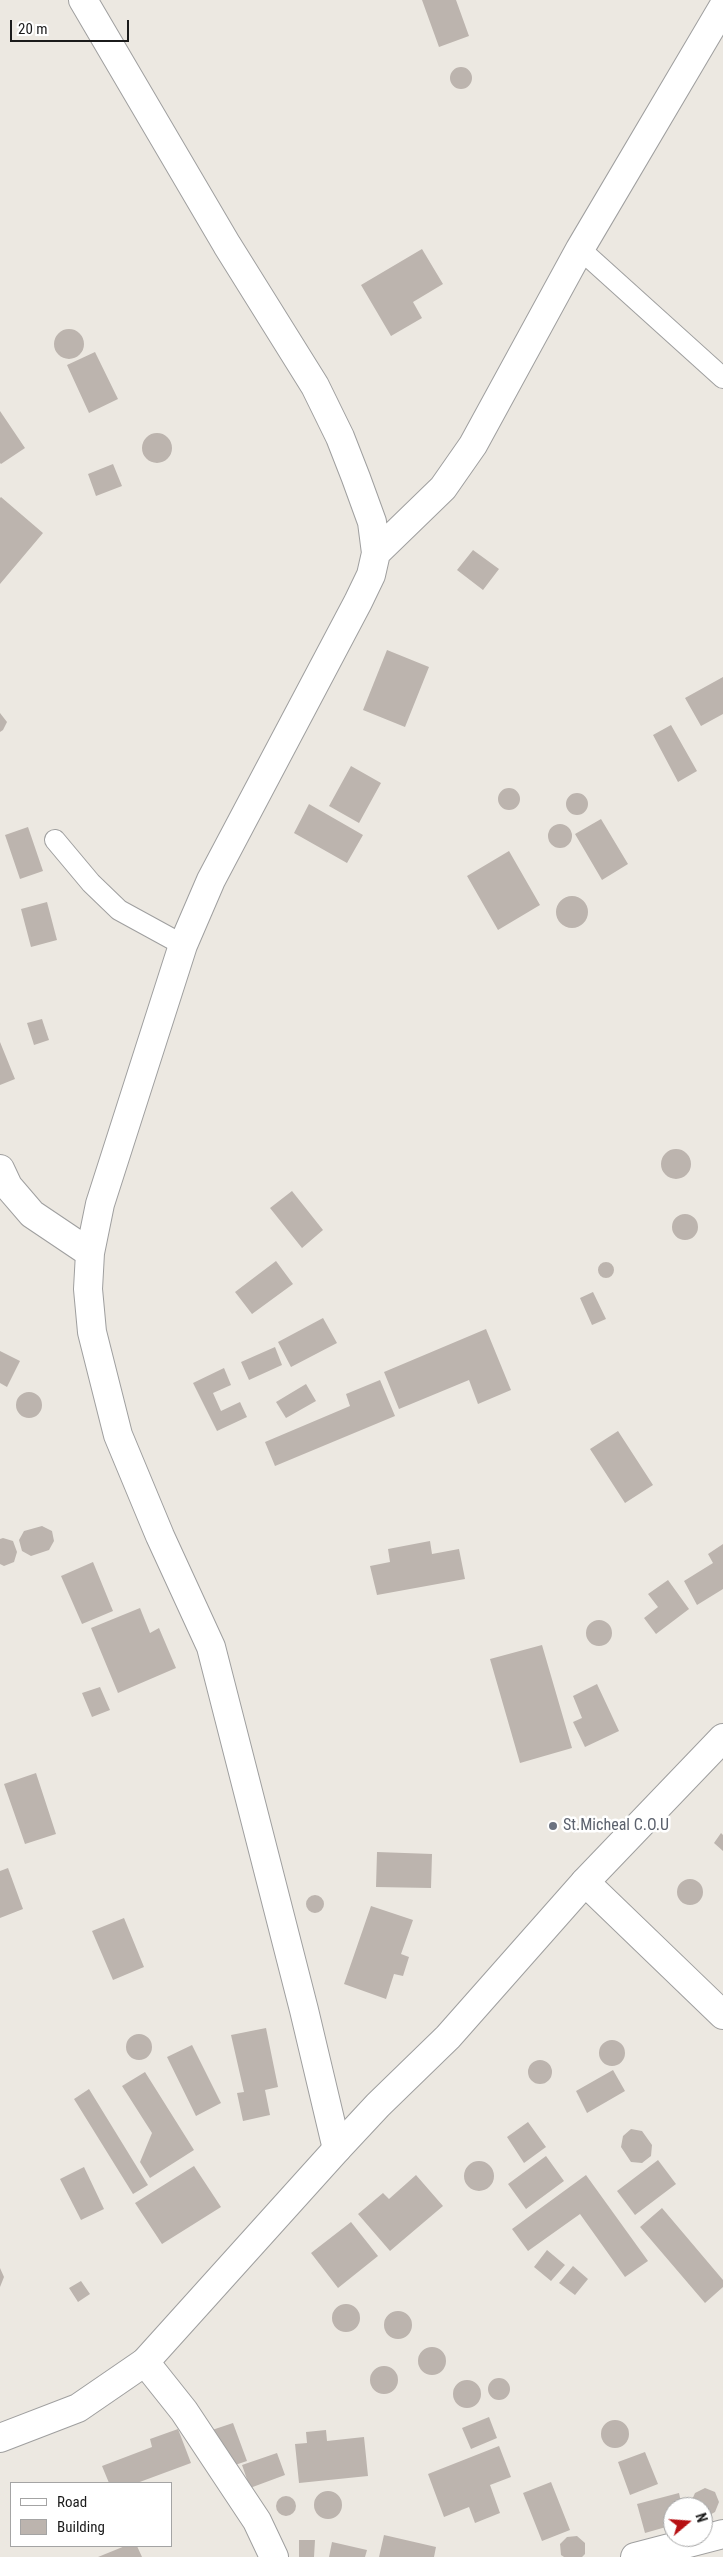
<!DOCTYPE html>
<html>
<head>
<meta charset="utf-8">
<style>
  body { margin:0 }
  #map { position:relative; width:723px; height:2557px; overflow:hidden; background:#ece8e1; font-family:"Roboto Condensed",sans-serif }
  canvas { display:block }
  .legend { position:absolute; left:10px; top:2482px; width:162px; height:65px; box-sizing:border-box; background:#fff; border:1px solid #a4a4a4; margin:0; padding:6px 9px; list-style:none; font-size:15px; color:#1b1b1b }
  .legend li { display:flex; align-items:center; gap:10px; height:25px }
  .legend b { width:25px; border:1px solid #a4a4a4 }
  .north { position:absolute; left:663px; top:2497px; width:50px; height:50px; box-sizing:border-box; background:#fff; border:1px solid #a4a4a4; border-radius:50%; rotate:72deg; font-size:14px; font-weight:700; line-height:20px; text-align:center; color:#1b1b1b }
  .north::after { content:''; display:block; margin:auto; width:18px; height:22px; background:#b61013; clip-path:polygon(50% 0,100% 100%,50% 72%,0 100%) }
  .scale { position:absolute; left:10px; top:20px; width:119px; height:22px; box-sizing:border-box; border:2px solid #1b1b1b; border-top:0; padding-left:6px; font-size:15px; line-height:18px; white-space:nowrap; color:#1b1b1b; -webkit-text-stroke:4px #fff; paint-order:stroke }
</style>
</head>
<body>
<div id="map">
<canvas width="723" height="2557"></canvas>
<ul class="legend">
<li><b style="height:6px;background:#fff"></b>Road</li>
<li><b style="height:14px;background:#bcb4ae"></b>Building</li>
</ul>
<div class="north">N</div>
<div class="scale">20 m</div>
</div>
<script>
const g = document.querySelector('canvas').getContext('2d');
g.lineJoin = 'round';
function fill(path, color) { g.fillStyle = color; g.fill(path, 'evenodd'); }
const poly = rows => new Path2D(rows.map(r => 'M' + r).join(''));
function strokePath(path, color, width, dash) { g.strokeStyle = color; g.lineWidth = width; g.lineCap = dash ? 'butt' : 'round'; g.setLineDash(dash || []); g.stroke(path); }
function drawText(font, color, halo, rows, align = 'center') {
  g.font = font + ' "Roboto Condensed",sans-serif'; g.lineWidth = 5; g.setLineDash([]); g.textBaseline = 'middle'; g.strokeStyle = halo; g.fillStyle = color; for (const [text, x, y, turn = 0] of rows) {
    g.save(); g.translate(x, y); g.rotate((+turn || 0) * Math.PI / 180); g.textAlign = isNaN(turn) ? turn : align; if (halo) g.strokeText(text, 0, 0); g.fillText(text, 0, 0); g.restore();
  }
}
fill(poly([
  [422,0,456,0,469,36,439,47],
  '450 78a11 11 0 1 1 22 0a11 11 0 1 1-22 0Z',
  [422,249,443,284,413,302,422,318,391,336,361,285],
  '54 344a15 15 0 1 1 30 0a15 15 0 1 1-30 0Z',
  [95,352,118,399,89,413,67,365],
  [0,411,25,448,1,464,0,463],
  '142 448a15 15 0 1 1 30 0a15 15 0 1 1-30 0Z',
  [113,464,122,486,96,496,88,474],
  [1,497,43,533,0,584,0,498],
  [473,550,499,569,483,590,457,570],
  [387,650,429,667,405,727,363,710],
  [723,677,723,714,701,726,685,698],
  [0,713,7,722,3,730,0,732],
  [671,725,697,771,678,782,653,735],
  [351,766,381,783,359,823,329,806],
  '498 799a11 11 0 1 1 22 0a11 11 0 1 1-22 0Z',
  '566 804a11 11 0 1 1 22 0a11 11 0 1 1-22 0Z',
  [309,804,363,835,347,863,294,833],
  [601,819,628,864,602,880,575,834],
  '548 836a12 12 0 1 1 24 0a12 12 0 1 1-24 0Z',
  [28,827,43,871,20,879,5,835],
  [509,851,540,905,498,930,467,876],
  '556 912a16 16 0 1 1 32 0a16 16 0 1 1-32 0Z',
  [47,902,57,940,31,947,21,909],
  [42,1019,49,1040,34,1045,27,1023],
  [0,1042,15,1079,0,1085],
  '661 1164a15 15 0 1 1 30 0a15 15 0 1 1-30 0Z',
  [292,1191,323,1230,302,1248,270,1208],
  '672 1227a13 13 0 1 1 26 0a13 13 0 1 1-26 0Z',
  [276,1261,293,1284,252,1314,235,1292],
  '598 1270a8 8 0 1 1 16 0a8 8 0 1 1-16 0Z',
  [593,1292,606,1319,592,1325,580,1298],
  [323,1318,337,1343,291,1367,278,1342],
  [486,1329,511,1390,478,1404,469,1380,399,1409,384,1372],
  [275,1347,282,1365,249,1380,241,1362],
  [0,1351,20,1361,7,1387,0,1383],
  [224,1368,231,1385,213,1393,221,1411,240,1402,247,1417,217,1431,193,1383],
  [380,1380,395,1416,275,1466,265,1442,350,1406,346,1394],
  [306,1384,316,1401,286,1418,276,1402],
  '16 1405a13 13 0 1 1 26 0a13 13 0 1 1-26 0Z',
  [618,1431,653,1485,625,1503,590,1449],
  [42,1526,52,1531,54,1541,49,1550,31,1556,22,1551,19,1540,24,1531],
  [3,1538,13,1541,17,1552,14,1562,4,1566,0,1564,0,1539],
  [430,1541,432,1554,459,1549,465,1579,377,1595,370,1566,390,1562,388,1549],
  [723,1544,723,1589,697,1605,684,1581,713,1563,708,1554],
  [93,1562,113,1611,82,1624,61,1576],
  [668,1580,689,1609,656,1634,644,1618,658,1607,648,1594],
  [140,1608,150,1633,159,1628,176,1668,118,1693,91,1628],
  '586 1633a13 13 0 1 1 26 0a13 13 0 1 1-26 0Z',
  [542,1645,572,1748,520,1763,490,1659],
  [597,1684,619,1731,585,1747,573,1722,582,1718,573,1696],
  [100,1687,110,1710,92,1717,82,1693],
  [36,1773,56,1834,25,1844,4,1784],
  [721,1833,723,1835,723,1851,714,1843],
  [377,1852,432,1854,431,1888,376,1887],
  [8,1868,23,1909,0,1918,0,1871],
  '677 1892a13 13 0 1 1 26 0a13 13 0 1 1-26 0Z',
  '306 1904a9 9 0 1 1 18 0a9 9 0 1 1-18 0Z',
  [371,1906,413,1920,401,1954,409,1957,403,1976,394,1974,386,1999,344,1984],
  [124,1918,144,1967,113,1980,92,1931],
  [266,2028,278,2087,265,2090,270,2115,243,2121,237,2093,244,2092,231,2035],
  '126 2047a13 13 0 1 1 26 0a13 13 0 1 1-26 0Z',
  '599 2053a13 13 0 1 1 26 0a13 13 0 1 1-26 0Z',
  [192,2045,221,2103,196,2116,167,2057],
  '528 2072a12 12 0 1 1 24 0a12 12 0 1 1-24 0Z',
  [613,2070,625,2091,587,2113,576,2091],
  [145,2072,194,2150,150,2178,140,2162,152,2133,122,2086],
  [89,2089,148,2185,133,2194,74,2099],
  [528,2122,546,2147,524,2163,507,2137],
  [631,2129,642,2131,652,2145,651,2156,642,2163,631,2162,621,2147,623,2136],
  [546,2156,564,2181,526,2209,508,2184],
  [658,2160,676,2184,635,2215,617,2191],
  '464 2176a15 15 0 1 1 30 0a15 15 0 1 1-30 0Z',
  [194,2166,221,2207,162,2244,135,2203],
  [84,2167,104,2209,81,2220,60,2179],
  [416,2175,443,2206,390,2251,358,2214,383,2193,389,2199],
  [586,2175,648,2261,625,2277,580,2214,528,2251,512,2229],
  [662,2208,723,2280,723,2287,705,2303,640,2227],
  [351,2222,378,2256,338,2288,311,2253],
  [547,2250,565,2265,551,2281,534,2267],
  [573,2266,588,2279,575,2295,559,2283],
  [0,2268,4,2277,0,2287],
  [81,2281,90,2294,78,2302,69,2288],
  '332 2318a14 14 0 1 1 28 0a14 14 0 1 1-28 0Z',
  '384 2325a14 14 0 1 1 28 0a14 14 0 1 1-28 0Z',
  '418 2361a14 14 0 1 1 28 0a14 14 0 1 1-28 0Z',
  '370 2380a14 14 0 1 1 28 0a14 14 0 1 1-28 0Z',
  '488 2389a11 11 0 1 1 22 0a11 11 0 1 1-22 0Z',
  '453 2394a14 14 0 1 1 28 0a14 14 0 1 1-28 0Z',
  [489,2417,497,2438,471,2449,462,2428],
  '601 2434a14 14 0 1 1 28 0a14 14 0 1 1-28 0Z',
  [233,2423,247,2461,226,2468,212,2430],
  [178,2429,191,2463,137,2483,109,2483,102,2466,152,2447,150,2439],
  [326,2430,327,2441,364,2437,368,2476,299,2483,295,2444,307,2443,306,2432],
  [499,2446,511,2477,490,2485,500,2513,475,2523,469,2507,444,2517,428,2474],
  [645,2452,658,2484,630,2495,618,2462],
  [277,2453,285,2475,250,2488,242,2465],
  [551,2482,570,2530,542,2541,523,2493],
  [705,2488,715,2492,719,2502,715,2512,706,2517,703,2515,703,2507,693,2507,691,2502,695,2493],
  '314 2505a14 14 0 1 1 28 0a14 14 0 1 1-28 0Z',
  [679,2493,682,2507,673,2507,673,2525,645,2533,637,2504],
  '276 2506a10 10 0 1 1 20 0a10 10 0 1 1-20 0Z',
  [384,2535,436,2547,434,2557,379,2557],
  [577,2536,585,2543,585,2554,582,2557,564,2557,561,2555,560,2544,567,2537],
  [299,2540,315,2540,314,2557,299,2557],
  [332,2542,367,2550,365,2557,329,2557],
  [125,2546,137,2546,142,2557,98,2557]
]), '#bcb4ae');
const service = poly([
  [580,249,723,378],
  [55,840,91,883,119,910,183,945]
]);
const minor = poly([
  [83,0,227,245,315,386,340,437,356,478,372,522,376,553,371,575,358,602,211,880,183,945,100,1204,90,1253,88,1289,92,1332,118,1435,160,1536,211,1647,304,2010,337,2149],
  [376,553,443,488,473,445,580,249,723,7],
  [0,1169,8,1186,32,1214,90,1253],
  [585,1882,723,2015],
  [145,2362,184,2411,257,2521,274,2557],
  [635,2557,723,2534]
]);
const tertiary = poly([
  [0,2438,78,2408,145,2362,337,2149,378,2105,448,2037,585,1882,723,1738]
]);
strokePath(service, '#9f9f9f', 22);
strokePath(minor, '#9f9f9f', 30);
strokePath(tertiary, '#9f9f9f', 30);
strokePath(service, '#fff', 20);
strokePath(minor, '#fff', 28);
strokePath(tertiary, '#fff', 28);
for (const [x, y, r, color] of [
  [553,1826,5,"#6b7280"]
]) { const dot = new Path2D(); dot.arc(x, y, r, 0, 2 * Math.PI); g.fillStyle = color; g.fill(dot); strokePath(dot, '#fff', 2); }
drawText('16px', '#5b616d', '#fff', [
  ["St.Micheal C.O.U",563,1826]
], 'left');
</script>
</body>
</html>
